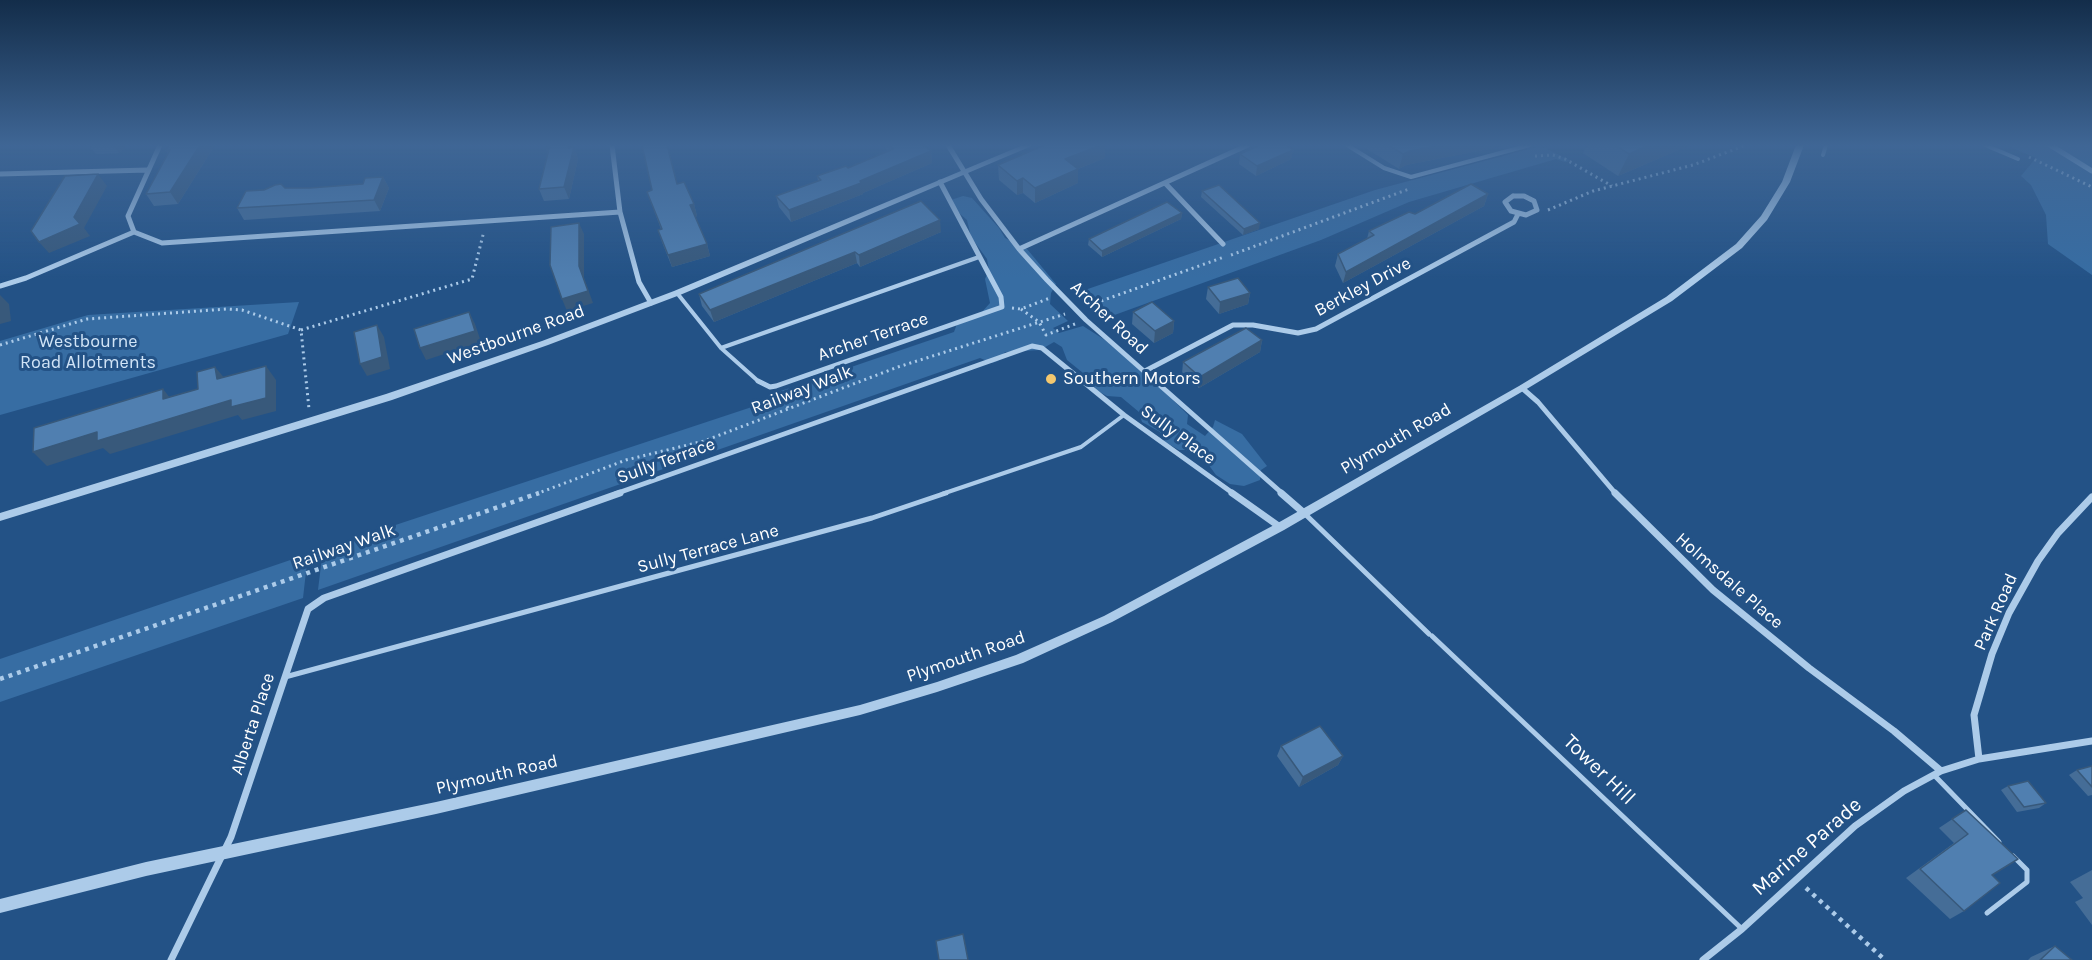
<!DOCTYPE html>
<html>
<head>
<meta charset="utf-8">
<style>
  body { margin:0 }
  canvas { display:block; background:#235286 }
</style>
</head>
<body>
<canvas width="2092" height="960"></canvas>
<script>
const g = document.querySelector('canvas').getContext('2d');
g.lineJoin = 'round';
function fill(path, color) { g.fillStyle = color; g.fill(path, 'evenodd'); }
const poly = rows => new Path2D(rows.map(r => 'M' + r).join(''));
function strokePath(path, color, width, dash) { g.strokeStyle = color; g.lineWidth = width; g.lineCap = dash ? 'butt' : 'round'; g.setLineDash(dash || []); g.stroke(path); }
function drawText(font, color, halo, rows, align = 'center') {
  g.font = font + ' Karla,sans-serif'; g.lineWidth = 6; g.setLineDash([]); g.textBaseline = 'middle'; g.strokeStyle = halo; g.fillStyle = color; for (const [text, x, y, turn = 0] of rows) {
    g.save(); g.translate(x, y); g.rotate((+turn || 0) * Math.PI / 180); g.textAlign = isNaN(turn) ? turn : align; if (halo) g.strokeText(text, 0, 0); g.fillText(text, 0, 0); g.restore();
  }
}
fill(poly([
  [2006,145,2092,145,2092,275,2048,244,2046,215,2031,185,2021,176,2036,158],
  [1541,146,1571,161,1565,162,1556,159,1409,202,1321,240,1109,317,1082,291,1375,190],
  [963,196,972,198,999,228,1005,238,1027,249,1056,284,1051,293,1050,304,1068,321,1053,328,1059,333,1083,326,1105,340,1160,387,1188,415,1187,424,1205,436,1213,427,1215,420,1242,434,1267,466,1261,470,1260,480,1244,486,1230,484,1216,475,1208,464,1186,450,1179,450,1165,442,1160,432,1142,422,1139,412,1121,397,1107,396,1096,390,1088,377,1067,360,1062,347,1054,342,1040,350,1005,352,998,361,992,363,980,358,318,590,323,549,764,403,769,395,954,332,958,321,982,312,990,303,985,279,989,270,987,259,971,237,967,220,950,205,951,200],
  [299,302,288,334,0,415,0,341,88,315],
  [308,554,303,598,0,702,0,659]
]), '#376da3');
strokePath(poly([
  [2050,145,2092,171]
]), '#a0c6ea', 5);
strokePath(poly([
  [1535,156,1553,155,1565,159,1612,186],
  [2029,157,2092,187],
  [1548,210,1593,191,1693,165,1746,145],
  [1231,255,1409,189],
  [1090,305,1224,257],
  [1012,308,1021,309,1050,298],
  [1021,309,1039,322,1046,335,1075,324],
  [301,330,472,279,484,231],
  [0,345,87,319,227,309,242,310,301,330,309,409],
  [781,396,788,408],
  [536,494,626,460,704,441,898,367,1065,314]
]), '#accbe9', 3, [2, 4]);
strokePath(poly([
  [0,679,539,493],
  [1806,888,1885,960]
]), '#accbe9', 4.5, [4, 5]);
strokePath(poly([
  [1347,145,1384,168,1411,177,1530,145],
  [1985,145,2018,159],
  [1823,155,1826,145],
  [677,293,721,348,758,381],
  [721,348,979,257],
  [942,494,1081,447,1124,415]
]), '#accbe9', 4);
strokePath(poly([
  [1304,513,1429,634],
  [1432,636,1742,929],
  [285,677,872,518,946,493],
  [1934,775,1999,842],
  [1987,913,2027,882,2027,870,2013,856]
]), '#accbe9', 5);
strokePath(poly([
  [160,145,128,216,134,232,162,243,620,212],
  [612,145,620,212,639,282,651,303],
  [948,145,981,199,1019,249,1047,280,1086,320,1283,494],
  [0,174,147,170],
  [1165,183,1223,244],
  [1513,196,1524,196,1534,201,1537,210,1526,215,1511,211,1505,202,1513,196],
  [1019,249,1248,145],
  [0,286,26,278,134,232],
  [1145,371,1233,325,1253,325,1298,333,1316,329,1514,222,1518,214],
  [758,381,770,387,776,386,1002,307,1001,297,940,182],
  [1522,388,1538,402,1616,494],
  [615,494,1032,346,1042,348,1124,415,1234,494]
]), '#accbe9', 5);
strokePath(poly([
  [1232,493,1280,527],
  [1281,493,1304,513],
  [1615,493,1713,590,1809,668,1894,731,1941,771],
  [1979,759,1974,715,1992,654,2009,613,2038,561,2058,533,2092,497],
  [171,960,231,837,308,609,324,598,620,493],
  [1703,960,1742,929,1855,826,1904,791,1941,771,1979,759,2092,741]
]), '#accbe9', 7);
fill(poly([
  [1023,145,1034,145,680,295,548,345,392,400,0,521,0,513,386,394,542,341,674,291,1023,145],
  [1796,145,1804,145,1790,182,1767,220,1742,248,1672,301,1525,390,1284,530,1112,622,1023,663,937,692,860,715,436,814,146,876,0,913,0,899,146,862,436,802,860,705,937,682,1016,655,1104,616,1276,524,1519,386,1666,297,1736,244,1761,216,1782,182,1796,145]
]), '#accbe9');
fill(poly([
  [89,145,126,145,119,153,96,154],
  [169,145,215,145,178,204,154,206,146,194,168,154,166,151],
  [545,145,574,145,574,147,578,159,569,199,544,201,539,189,549,151,547,151],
  [883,145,923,145,931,151,932,163,863,193,863,194,791,222,779,207,776,196,818,181,817,176,848,168,888,151],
  [1045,145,1105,145,1105,158,1078,169,1078,183,1035,203,1023,193,1017,195,999,180,998,165],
  [1361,145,1508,145,1406,165,1399,169],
  [1587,145,1690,145,1618,176,1583,153],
  [1293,150,1291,159,1256,176,1239,164,1240,154],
  [383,177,389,188,380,211,244,220,237,208,264,190,285,188,310,188,363,184],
  [677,184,694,204,697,216,695,217,707,244,710,256,672,267,662,242,658,230,661,229,647,192],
  [1202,191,1259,229,1243,235,1201,197],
  [1488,194,1484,206,1343,283,1335,266,1338,254,1367,239,1369,231,1415,214],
  [921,201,941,232,860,267,857,263,714,322,702,306,699,294],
  [1182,213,1181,219,1102,257,1088,245,1089,239],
  [1208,287,1250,293,1248,304,1219,314,1206,299],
  [1133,312,1174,321,1173,333,1154,343,1132,324],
  [1262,340,1260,352,1199,388,1182,374,1183,362],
  [1281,746,1343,756,1338,765,1299,787,1277,756],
  [2092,766,2092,795,2088,796,2069,775,2077,770],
  [2008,786,2046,803,2039,808,2017,812,2001,790],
  [1966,810,1992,875,1964,911,1950,919,1906,878,1954,843,1939,828],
  [2092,870,2092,925,2075,902,2083,898,2070,882],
  [2055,946,2072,960,2028,960,2031,957]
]), '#456d97');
fill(poly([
  [113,145,126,145,119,153],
  [200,145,215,145,178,204,170,192],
  [545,145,554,145,556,150,547,151],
  [569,145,574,145,574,149,574,147,578,159,569,199,564,187],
  [1101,145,1105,145,1105,158,1065,174,1065,159],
  [1441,145,1508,145,1406,165,1399,169,1403,154,1410,151],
  [1649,145,1690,145,1618,176,1629,154],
  [1293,150,1291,159,1256,176,1257,166],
  [931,151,932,163,863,193,863,194,791,222,789,210,860,181],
  [1078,169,1078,183,1035,203,1035,188],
  [98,174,107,186,84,228,90,236,49,253,39,242,74,217],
  [383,177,389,188,380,211,374,200],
  [1023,178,1023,193,1017,195,1017,181],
  [1488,194,1484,206,1343,283,1346,272],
  [694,204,697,216,694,217,690,205],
  [1182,213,1181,219,1102,257,1102,251],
  [940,220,941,232,860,267,859,255],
  [579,223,584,234,584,278,593,303,567,311,562,299,579,266],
  [1260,223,1259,229,1243,235,1244,229],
  [707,244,710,256,672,267,668,255],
  [855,252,857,263,714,322,710,310],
  [1250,293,1248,304,1219,314,1220,302],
  [0,295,9,304,11,321,0,324],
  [469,312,475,324,481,342,426,360,420,348],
  [1174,321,1173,333,1154,343,1155,331],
  [377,325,384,337,390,369,367,376,360,364],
  [1262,340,1260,352,1199,388,1200,377],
  [266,366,276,380,276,411,242,420,238,415,110,454,103,448,47,466,33,452,97,432],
  [215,367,226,380,217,379],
  [163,389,174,403,163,399],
  [1343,756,1338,765,1299,787,1303,777]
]), '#38597b');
const building = poly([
  [169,145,200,145,170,192,146,194,170,150,166,151,169,145],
  [550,145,569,145,568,148,574,147,564,187,539,189,550,145],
  [642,145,667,145,677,184,684,182,694,204,690,205,707,244,668,255,658,230,662,229,647,192,652,190,642,145],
  [890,145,923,145,931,151,860,181,861,183,789,210,776,196,821,180,817,176,846,166,848,168,893,149,890,145],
  [1045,145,1101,145,1065,159,1078,169,1035,188,1023,178,1017,181,998,165,1045,145],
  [1260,145,1286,145,1293,150,1257,166,1240,154,1260,145],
  [1388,145,1441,145,1410,151,1403,154,1388,145],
  [1615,145,1649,145,1629,154,1615,145],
  [98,174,74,217,80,224,39,242,31,231,65,176,98,174],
  [383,177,374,200,237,208,246,191,264,190,275,185,281,184,285,188,310,188,363,184,365,178,383,177],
  [1471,184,1488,194,1346,272,1338,254,1374,235,1369,231,1409,212,1415,214,1471,184],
  [1219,185,1260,223,1244,229,1202,191,1219,185],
  [921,201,940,220,859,255,855,252,710,310,699,294,921,201],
  [1167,202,1182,213,1102,251,1089,239,1167,202],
  [579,223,579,266,588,291,562,299,550,265,551,227,579,223],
  [1238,278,1250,293,1220,302,1208,287,1238,278],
  [1152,302,1174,321,1155,331,1133,312,1152,302],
  [469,312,475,331,420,348,414,329,469,312],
  [377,325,382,357,360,364,354,332,377,325],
  [1246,328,1262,340,1200,377,1183,362,1246,328],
  [266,366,266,398,231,407,231,400,97,441,97,432,33,452,34,428,163,389,163,399,198,389,197,372,215,367,217,379,266,366],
  [1320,726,1343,756,1303,777,1281,746,1320,726],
  [2092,766,2092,787,2077,770,2092,766],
  [2028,781,2046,803,2024,807,2008,786,2028,781],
  [1966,810,2018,859,1992,875,2000,883,1964,911,1920,869,1968,834,1952,819,1966,810],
  [963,934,968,960,939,960,936,941,963,934],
  [2055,946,2072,960,2040,960,2055,946]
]);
fill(building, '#507fb0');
strokePath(building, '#38597b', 1.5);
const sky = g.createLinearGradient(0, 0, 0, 279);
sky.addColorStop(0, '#132d4a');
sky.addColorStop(0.52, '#3f6695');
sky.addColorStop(1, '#3f669500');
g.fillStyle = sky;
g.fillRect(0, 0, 2092, 279);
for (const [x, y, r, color] of [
  [1051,379,6,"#f4c86f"]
]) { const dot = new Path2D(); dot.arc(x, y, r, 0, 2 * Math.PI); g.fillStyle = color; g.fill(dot); strokePath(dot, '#235286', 2); }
drawText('18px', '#fff', '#235286', [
  ["Berkley Drive",1363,287,-28],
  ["Archer Road",1109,318,43],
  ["Westbourne Road",516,335,-20],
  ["Archer Terrace",873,337,-19],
  ["Railway Walk",802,390,-21],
  ["Sully Place",1178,435,36],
  ["Plymouth Road",1396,439,-30],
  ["Sully Terrace",666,461,-20],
  ["Railway Walk",344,547,-19],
  ["Sully Terrace Lane",708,549,-15],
  ["Holmsdale Place",1729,581,41],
  ["Park Road",1996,612,-66],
  ["Plymouth Road",966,657,-19],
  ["Alberta Place",253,724,-72],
  ["Plymouth Road",497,775,-13]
]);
drawText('18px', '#d1e4f7', '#235286', [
  ["Westbourne",88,342],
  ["Road Allotments",88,363]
]);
drawText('18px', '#fff', '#235286', [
  ["Southern Motors",1063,379]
], 'left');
drawText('21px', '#fff', '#235286', [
  ["Tower Hill",1599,770,44],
  ["Marine Parade",1807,847,-41]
]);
</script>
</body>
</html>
